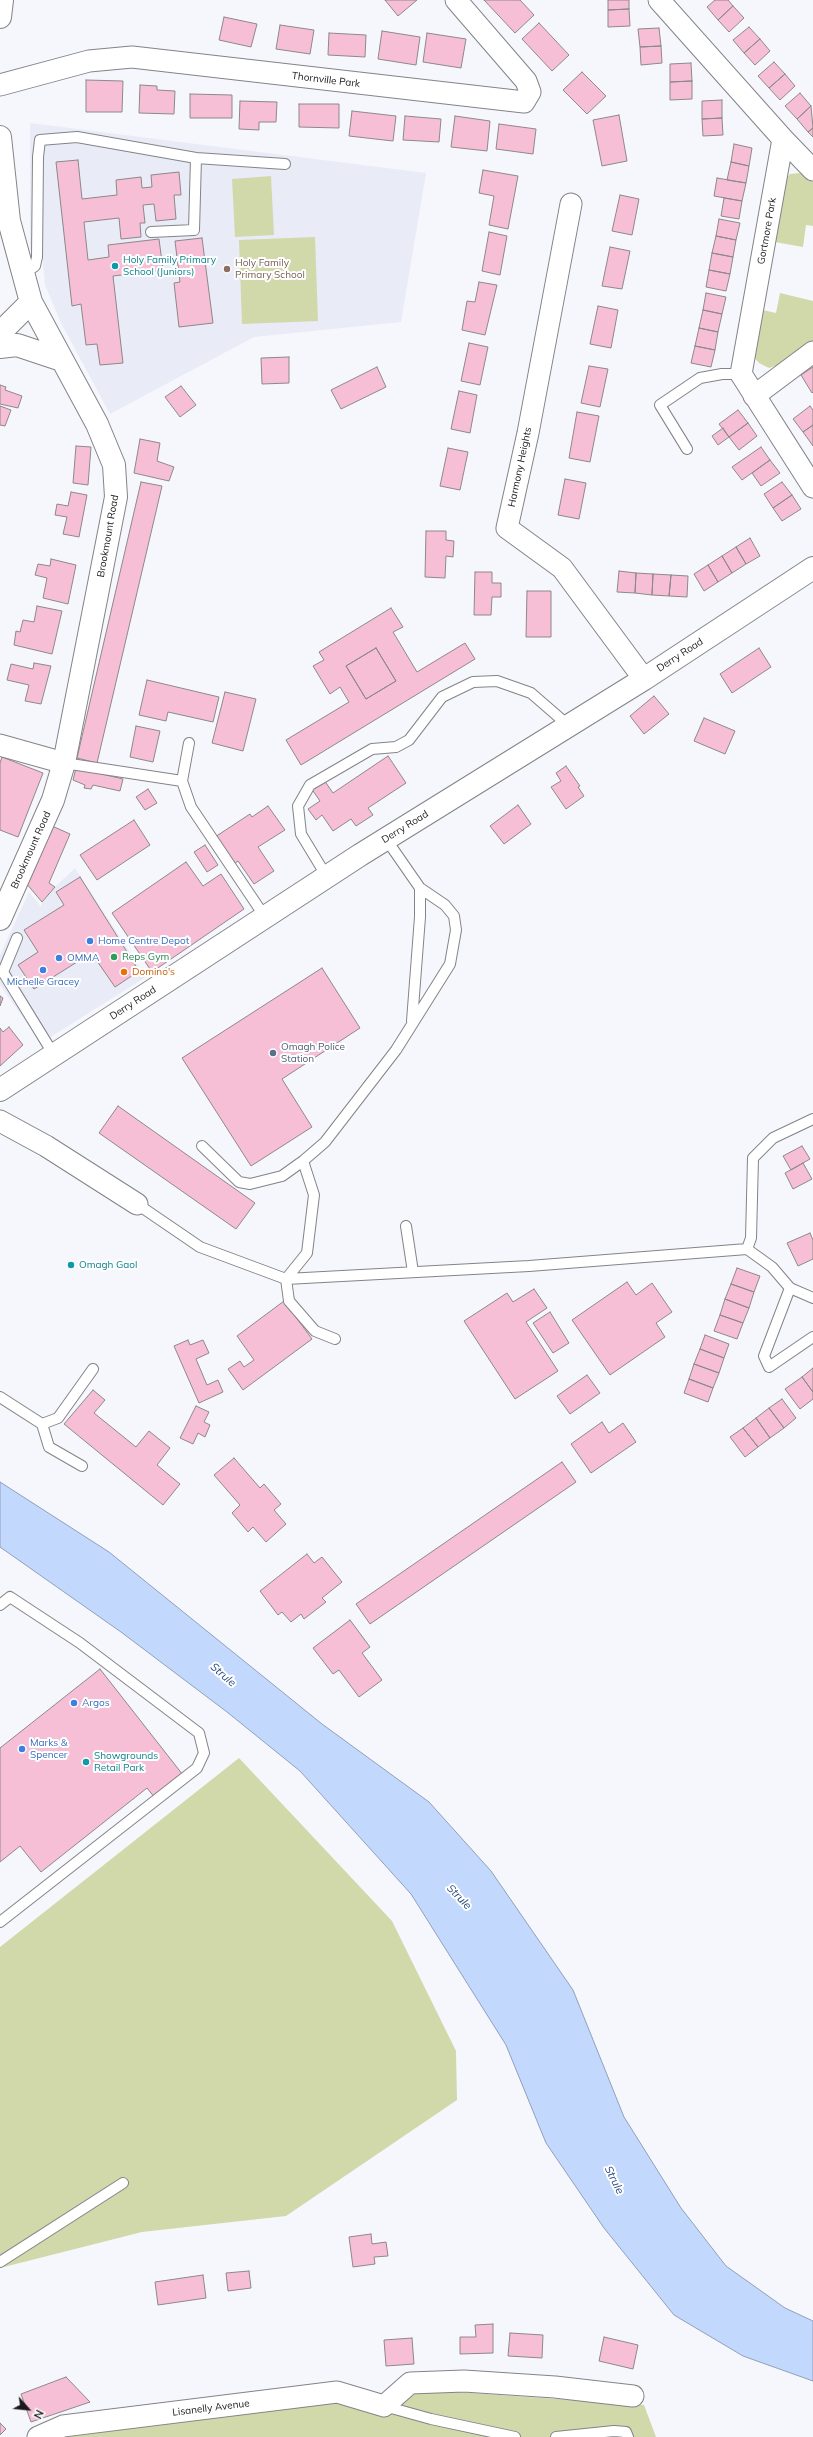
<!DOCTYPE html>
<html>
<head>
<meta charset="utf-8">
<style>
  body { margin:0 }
  #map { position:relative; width:813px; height:2437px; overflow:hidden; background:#f6f7fc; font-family:Mulish,sans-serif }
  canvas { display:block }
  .north { position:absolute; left:8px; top:2389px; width:40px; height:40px; -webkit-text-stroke:3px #fff; paint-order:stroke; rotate:117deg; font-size:11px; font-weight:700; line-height:16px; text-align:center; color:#1a1a1c }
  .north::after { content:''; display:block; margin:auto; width:14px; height:18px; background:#1a1a1c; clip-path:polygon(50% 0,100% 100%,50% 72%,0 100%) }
</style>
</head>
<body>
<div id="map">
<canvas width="813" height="2437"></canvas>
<div class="north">N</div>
</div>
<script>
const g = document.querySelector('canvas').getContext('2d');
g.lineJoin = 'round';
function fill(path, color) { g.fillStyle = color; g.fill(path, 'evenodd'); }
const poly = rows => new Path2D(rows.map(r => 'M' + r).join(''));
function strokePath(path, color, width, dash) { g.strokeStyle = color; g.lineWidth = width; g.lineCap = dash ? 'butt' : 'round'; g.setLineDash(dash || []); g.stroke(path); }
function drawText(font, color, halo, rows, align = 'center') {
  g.font = font + ' Mulish,sans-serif'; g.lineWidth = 4; g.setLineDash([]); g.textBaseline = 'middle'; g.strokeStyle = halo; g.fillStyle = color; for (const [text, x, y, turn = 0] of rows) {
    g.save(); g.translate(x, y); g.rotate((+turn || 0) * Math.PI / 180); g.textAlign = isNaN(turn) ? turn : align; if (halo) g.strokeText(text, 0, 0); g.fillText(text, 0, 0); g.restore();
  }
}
fill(poly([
  [30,123,426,173,401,322,254,337,110,414,61,323,45,285,42,254,30,250],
  [75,868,146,977,41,1043,0,985,0,955,29,892,41,907,42,902,55,887]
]), '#e9ebf7');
fill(poly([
  [800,173,813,182,813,226,806,225,803,247,775,242,783,182,790,174],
  [271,176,274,235,235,237,232,179],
  [315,237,318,321,242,324,239,240],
  [780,293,813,301,813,342,778,365,769,368,759,363,752,355,758,309,776,313],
  [239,1758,392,1921,456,2051,457,2100,286,2216,142,2232,0,2268,0,1947],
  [413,2389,644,2405,656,2437,65,2437,339,2402]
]), '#d1d9aa');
const water = poly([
  [0,1482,109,1552,322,1724,429,1802,491,1871,573,1990,624,2117,681,2208,726,2266,785,2308,813,2321,813,2381,743,2356,674,2315,604,2228,546,2143,506,2045,411,1894,300,1771,227,1712,121,1632,0,1547,0,1482]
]);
fill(water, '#c2d8fd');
strokePath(water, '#909fba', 1);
const building = poly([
  [385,0,417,0,398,16,385,0],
  [484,0,520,0,534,15,515,33,484,0],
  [608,0,629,0,629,9,608,10,608,0],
  [715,0,728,0,733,6,718,20,707,7,715,0],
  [733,6,744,18,729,32,718,20,733,6],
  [629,9,630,26,608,27,608,10,629,9],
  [224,17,257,24,251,47,219,40,224,17],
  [539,23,569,55,552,71,522,39,539,23],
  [280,25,314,30,310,54,276,49,280,25],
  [749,27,760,39,744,53,733,40,749,27],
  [659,28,661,46,640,47,638,29,659,28],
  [382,31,420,37,416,65,378,59,382,31],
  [329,33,366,35,365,57,328,55,329,33],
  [427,33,466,39,461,68,423,62,427,33],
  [760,39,770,51,755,65,744,53,760,39],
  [661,46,662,63,641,65,640,47,661,46],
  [774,62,785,74,769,88,758,76,774,62],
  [691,63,692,81,670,82,670,64,691,63],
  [582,72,606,96,587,114,563,90,582,72],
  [785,74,795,86,780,100,769,88,785,74],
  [86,80,123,81,122,112,86,112,86,80],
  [692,81,692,99,670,100,670,82,692,81],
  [140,85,157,86,157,90,175,91,174,114,139,113,140,85],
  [800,93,811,106,797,119,785,106,800,93],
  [190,94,232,95,232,118,190,118,190,94],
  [722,100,722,118,702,119,702,101,722,100],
  [240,101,277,102,276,122,259,122,259,130,239,129,240,101],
  [299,104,339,104,339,128,299,127,299,104],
  [811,106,813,128,808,132,797,119,811,106],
  [352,111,396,116,393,141,349,136,352,111],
  [619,115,627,161,602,166,593,120,619,115],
  [405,116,441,119,439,142,403,140,405,116],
  [455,116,490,121,487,151,451,147,455,116],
  [722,118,723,135,703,136,702,119,722,118],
  [499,124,536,129,533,154,496,149,499,124],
  [813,128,813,137,808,132,813,128],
  [734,144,752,148,749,166,731,162,734,144],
  [78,160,82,199,117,195,116,180,141,177,142,188,152,187,151,175,179,172,181,195,174,195,176,219,156,221,154,204,143,205,145,223,140,223,141,237,121,239,119,218,84,222,88,260,109,257,108,245,159,239,163,270,113,276,123,363,100,365,97,344,86,345,81,304,72,306,56,162,78,160],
  [731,162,749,166,746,183,727,180,731,162],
  [483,170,518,176,508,229,489,225,494,196,479,193,483,170],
  [717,178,746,183,742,201,714,196,717,178],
  [620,195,639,199,632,235,612,231,620,195],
  [724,198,742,201,739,219,721,216,724,198],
  [719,219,740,223,736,240,716,236,719,219],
  [489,232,507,236,500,275,482,271,489,232],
  [716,236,736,240,733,257,712,253,716,236],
  [202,238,213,323,179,327,174,283,180,282,175,241,202,238],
  [610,247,630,251,622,289,602,286,610,247],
  [712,253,733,257,730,274,709,270,712,253],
  [709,270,730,274,726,291,706,287,709,270],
  [479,282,497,285,485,335,462,330,467,301,475,302,479,282],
  [706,293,726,297,722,314,703,310,706,293],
  [598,306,618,310,611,348,590,344,598,306],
  [703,310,722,314,718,332,699,328,703,310],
  [699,328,718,332,715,350,695,346,699,328],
  [469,343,488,347,480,385,461,381,469,343],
  [695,346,715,350,711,367,691,363,695,346],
  [289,357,289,383,262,384,261,358,289,357],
  [589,366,608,369,600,407,581,403,589,366],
  [377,367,386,387,341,409,331,390,377,367],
  [813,367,813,392,812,393,801,375,813,367],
  [0,385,6,387,5,390,22,396,18,408,0,404,0,385],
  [181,386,196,405,180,417,165,397,181,386],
  [459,391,477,395,470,433,451,429,459,391],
  [0,406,11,410,5,426,0,425,0,406],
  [810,406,813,410,813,425,803,432,793,419,810,406],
  [738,410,748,423,729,437,719,424,738,410],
  [577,412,599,416,590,462,569,458,577,412],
  [748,423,757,436,739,450,729,437,748,423],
  [813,425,813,446,803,432,813,425],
  [723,428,729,437,718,445,712,436,723,428],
  [140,439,160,443,157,461,174,467,169,481,134,473,140,439],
  [76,446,91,447,88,485,73,483,76,446],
  [761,447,770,460,742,480,732,467,761,447],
  [448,448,468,452,460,490,440,486,448,448],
  [770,460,780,473,761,486,752,473,770,460],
  [565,479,586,483,579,519,558,515,565,479],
  [141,482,162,486,97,763,77,758,141,482],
  [782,482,792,495,773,508,764,494,782,482],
  [71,492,87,495,79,537,63,534,67,517,55,515,57,504,68,506,71,492],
  [792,495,801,509,782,521,773,508,792,495],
  [426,531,446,531,446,540,454,541,453,557,446,556,445,578,425,577,426,531],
  [750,538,760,556,746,564,736,547,750,538],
  [736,547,746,564,732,573,722,556,736,547],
  [722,556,732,573,718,582,708,565,722,556],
  [51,559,76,565,68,604,43,598,47,578,35,575,38,564,50,566,51,559],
  [708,565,718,582,704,591,694,574,708,565],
  [619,571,636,573,635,593,617,592,619,571],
  [475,572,492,572,492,583,501,583,501,597,492,597,491,615,474,615,475,572],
  [636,573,653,574,652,595,635,593,636,573],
  [653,574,671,575,669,596,652,595,653,574],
  [671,575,688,576,687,597,669,596,671,575],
  [527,591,551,591,551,637,526,637,527,591],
  [37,606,62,611,52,654,14,645,16,631,20,632,23,620,34,622,37,606],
  [391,608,403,627,393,632,417,672,465,643,475,659,301,765,286,740,349,702,340,687,330,694,313,666,324,660,319,652,391,608],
  [376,648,396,681,366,699,346,666,376,648],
  [376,648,396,681,366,699,346,666,376,648],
  [759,648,771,667,732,693,720,674,759,648],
  [34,663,51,666,41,704,25,701,29,685,7,680,11,664,33,669,34,663],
  [147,680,219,697,213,722,168,712,166,721,139,715,147,680],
  [225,692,256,699,243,751,212,743,225,692],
  [654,696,669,714,644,734,630,716,654,696],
  [704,718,735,731,725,754,694,741,704,718],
  [136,726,160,731,153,762,130,757,136,726],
  [388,756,406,783,368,808,373,815,356,826,351,819,333,831,322,815,316,820,308,809,320,801,311,788,324,780,333,793,388,756],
  [2,757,43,773,18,837,0,830,0,763,2,757],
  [566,766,580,786,578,787,584,796,566,809,551,787,561,781,556,773,566,766],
  [76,768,123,779,120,791,93,785,91,789,84,788,85,785,73,780,76,768],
  [148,789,157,803,145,810,136,797,148,789],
  [518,805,531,824,504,844,490,826,518,805],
  [268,806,285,830,258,847,274,871,254,884,238,861,234,864,215,837,250,814,252,817,268,806],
  [134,820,150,845,97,880,80,855,134,820],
  [52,826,70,834,49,883,55,887,42,902,26,883,52,826],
  [205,845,218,865,207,872,194,852,205,845],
  [186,862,203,886,221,874,244,909,152,972,112,913,186,862],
  [80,877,139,971,115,987,97,961,85,957,34,989,18,965,38,952,24,930,64,905,56,892,80,877],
  [322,968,360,1028,282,1079,312,1127,251,1166,182,1058,322,968],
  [0,996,3,998,0,1006,0,996],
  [9,1027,23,1045,0,1066,0,1028,3,1032,9,1027],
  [118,1106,255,1203,236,1229,99,1133,118,1106],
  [802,1146,810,1159,791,1170,783,1156,802,1146],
  [803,1163,812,1179,793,1189,785,1173,803,1163],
  [810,1233,813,1240,813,1259,798,1266,787,1243,810,1233],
  [737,1268,760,1276,754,1292,731,1284,737,1268],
  [627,1282,636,1295,652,1283,672,1312,656,1323,665,1337,610,1375,572,1320,627,1282],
  [731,1284,754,1292,749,1308,725,1299,731,1284],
  [534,1289,547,1308,526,1322,558,1371,515,1399,464,1321,507,1293,513,1302,534,1289],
  [725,1299,749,1308,743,1323,720,1315,725,1299],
  [284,1301,312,1339,243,1390,228,1369,240,1361,244,1367,254,1360,237,1336,284,1301],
  [550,1312,569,1343,553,1353,533,1323,550,1312],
  [720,1315,743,1323,737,1339,714,1331,720,1315],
  [705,1335,729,1344,724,1358,700,1349,705,1335],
  [188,1340,190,1345,203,1340,209,1353,196,1359,207,1385,218,1380,223,1392,199,1403,174,1346,188,1340],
  [700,1349,724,1358,719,1373,694,1364,700,1349],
  [694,1364,719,1373,713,1388,689,1379,694,1364],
  [813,1368,813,1392,802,1377,813,1368],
  [587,1375,600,1393,570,1414,557,1396,587,1375],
  [802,1377,813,1392,813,1399,800,1409,785,1389,802,1377],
  [689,1379,713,1388,708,1402,684,1393,689,1379],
  [93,1390,105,1400,94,1413,136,1447,149,1431,170,1448,157,1465,180,1484,163,1505,64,1424,93,1390],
  [782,1399,796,1418,784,1428,769,1408,782,1399],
  [196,1406,209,1412,204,1422,210,1425,205,1437,198,1433,193,1444,180,1438,196,1406],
  [769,1408,784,1428,770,1438,756,1418,769,1408],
  [756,1418,770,1438,758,1447,743,1428,756,1418],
  [602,1422,609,1433,623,1423,636,1442,591,1473,571,1444,602,1422],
  [743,1428,758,1447,745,1457,730,1437,743,1428],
  [234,1458,260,1488,264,1484,281,1504,274,1510,286,1524,266,1542,253,1527,248,1532,232,1513,240,1505,214,1475,234,1458],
  [562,1462,576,1482,370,1624,356,1604,562,1462],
  [307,1554,314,1563,322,1557,342,1582,322,1598,326,1602,304,1619,301,1614,291,1622,282,1612,278,1615,260,1591,307,1554],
  [350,1620,370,1647,362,1653,382,1680,359,1697,339,1670,333,1674,313,1648,350,1620],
  [100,1669,183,1775,155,1798,147,1788,41,1872,20,1846,0,1862,0,1748,100,1669],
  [371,2234,372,2244,386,2242,388,2256,374,2257,375,2264,353,2267,349,2237,371,2234],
  [249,2271,251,2288,228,2291,226,2273,249,2271],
  [203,2275,206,2298,158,2305,155,2282,203,2275],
  [493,2324,493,2353,460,2354,460,2337,476,2337,475,2325,493,2324],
  [510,2333,543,2335,542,2358,508,2356,510,2333],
  [604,2337,638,2345,633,2369,599,2361,604,2337],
  [412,2338,414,2364,386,2366,384,2340,412,2338],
  [66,2377,90,2402,31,2422,21,2394,66,2377],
  [0,2423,6,2429,0,2435,0,2423]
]);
fill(building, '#f7bfd6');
strokePath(building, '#8d8889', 1);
const service = poly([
  [151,232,194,230,196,158],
  [23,274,35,266,37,257,38,157,40,140,77,137,196,158,285,164],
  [687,449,660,405,700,378,722,374,741,374],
  [189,743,182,781,191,807,265,917],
  [64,763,182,781],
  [327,877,301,834,298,806,310,785,372,749,396,747,409,740,442,697,473,682,497,681,531,693,569,726],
  [17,938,3,972,54,1055],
  [412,1021,420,917,420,888],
  [202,1146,239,1182,250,1184,282,1176,303,1161,325,1142,396,1050,450,964,456,930,454,916,445,905,420,888,386,839],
  [303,1161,314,1195,307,1253,286,1279,289,1301,315,1331,335,1339],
  [137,1204,200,1247,286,1279,529,1266,747,1249,772,1267,790,1288,813,1298],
  [406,1226,413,1272],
  [747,1249,751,1238,753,1158,773,1138,813,1119],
  [790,1288,764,1356,769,1367,813,1337],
  [0,1397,42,1424,49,1447,82,1466],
  [42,1424,58,1418,93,1369],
  [0,1605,10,1597,80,1643,199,1733,204,1753,197,1768,0,1922],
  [0,2262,123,2183],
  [384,2406,431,2419,515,2437],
  [556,2437,614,2431,626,2432,628,2437]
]);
const minor = poly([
  [659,0,783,139,741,374,813,487],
  [0,85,89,61,132,57,524,102,530,92,526,81,456,0],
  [783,139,813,170],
  [571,204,528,433,507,528,562,568,644,679],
  [754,396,813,352],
  [0,745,64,763],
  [0,1121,46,1146,137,1204],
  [38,2437,63,2426,337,2392,384,2406,410,2383,464,2381,555,2387,633,2396]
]);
const tertiary = poly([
  [0,17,2,0],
  [0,137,9,221,31,302,97,424,114,465,116,497,64,763,53,800,0,919],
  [0,333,31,302],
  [0,347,17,345,62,360]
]);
const secondary = poly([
  [0,1090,360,855,644,679,813,568]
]);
strokePath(service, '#838488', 12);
strokePath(minor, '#838488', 23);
strokePath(tertiary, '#838488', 24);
strokePath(secondary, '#838488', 24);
strokePath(service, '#fff', 10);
strokePath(minor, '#fff', 21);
strokePath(tertiary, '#fff', 22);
strokePath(secondary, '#fff', 22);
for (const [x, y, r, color] of [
  [115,266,4,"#0f9aa8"],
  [227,269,4,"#8d6e63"],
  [90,941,4,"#3f7fe0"],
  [114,957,4,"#2e9e5b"],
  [59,958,4,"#3f7fe0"],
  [43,970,4,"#3f7fe0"],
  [124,972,4,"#e8710a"],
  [273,1053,4,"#5c6f8a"],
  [71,1265,4,"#0f9aa8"],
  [74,1703,4,"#3f7fe0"],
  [22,1749,4,"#3f7fe0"],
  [86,1762,4,"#0f9aa8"]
]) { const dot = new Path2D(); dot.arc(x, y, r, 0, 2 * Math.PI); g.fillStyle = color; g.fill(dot); strokePath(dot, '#fff', 1.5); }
drawText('10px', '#1a1a1c', '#fff', [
  ["Thornville Park",326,80,7],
  ["Gortmore Park",767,231,-80],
  ["Harmony Heights",520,467,-78],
  ["Brookmount Road",108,536,-80],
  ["Derry Road",680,655,-33],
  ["Derry Road",405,827,-32],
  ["Brookmount Road",31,850,-66],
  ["Derry Road",133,1003,-33],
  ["Lisanelly Avenue",211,2408,-7]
]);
drawText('10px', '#0d838f', '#fff', [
  ["Holy Family Primary",123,260],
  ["School (Juniors)",123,272],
  ["Omagh Gaol",79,1265],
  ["Showgrounds",94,1756],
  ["Retail Park",94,1768]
], 'left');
drawText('10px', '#785e54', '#fff', [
  ["Holy Family",235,263],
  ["Primary School",235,275]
], 'left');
drawText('10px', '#366cbe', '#fff', [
  ["Home Centre Depot",98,941],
  ["OMMA",67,958],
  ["Michelle Gracey",43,982,"center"],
  ["Argos",82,1703],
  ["Marks &",30,1743],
  ["Spencer",30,1755]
], 'left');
drawText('10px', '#27864d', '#fff', [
  ["Reps Gym",122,957]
], 'left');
drawText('10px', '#c56008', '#fff', [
  ["Domino's",132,972]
], 'left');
drawText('10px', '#4e5e75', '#fff', [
  ["Omagh Police",281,1047],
  ["Station",281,1059]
], 'left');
drawText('italic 11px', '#29487f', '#fff', [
  ["Strule",223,1675,41],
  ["Strule",459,1897,46],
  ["Strule",614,2180,64]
]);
</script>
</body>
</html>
